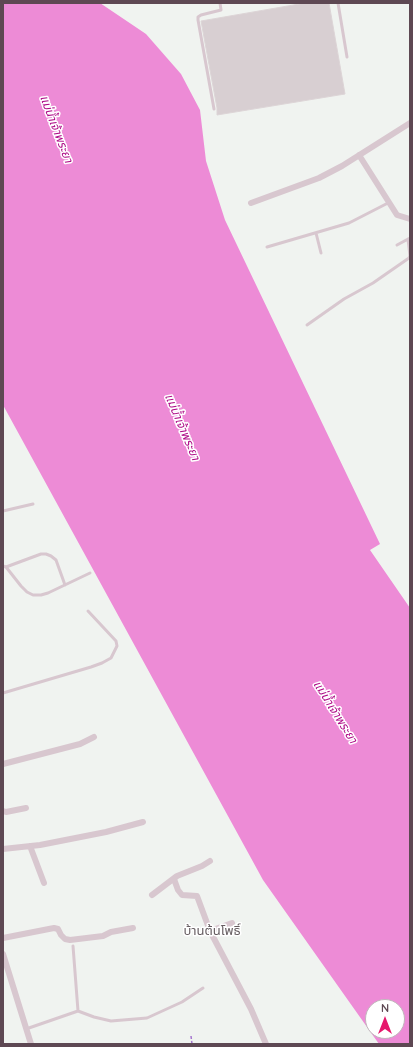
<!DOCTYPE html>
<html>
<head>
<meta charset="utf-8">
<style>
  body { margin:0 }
  #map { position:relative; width:413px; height:1047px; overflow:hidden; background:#f0f3f0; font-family:Quicksand,sans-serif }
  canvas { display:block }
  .frame { position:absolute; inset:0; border:4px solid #5e4853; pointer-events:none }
  .north { position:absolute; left:365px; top:999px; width:40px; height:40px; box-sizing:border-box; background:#fff; border:1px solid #bfb6ba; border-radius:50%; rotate:0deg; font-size:11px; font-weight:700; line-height:16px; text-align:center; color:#5e4853 }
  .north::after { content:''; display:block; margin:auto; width:14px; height:18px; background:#e6176c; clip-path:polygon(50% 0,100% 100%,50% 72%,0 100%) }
</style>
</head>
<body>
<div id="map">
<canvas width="413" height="1047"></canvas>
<div class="frame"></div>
<div class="north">N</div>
</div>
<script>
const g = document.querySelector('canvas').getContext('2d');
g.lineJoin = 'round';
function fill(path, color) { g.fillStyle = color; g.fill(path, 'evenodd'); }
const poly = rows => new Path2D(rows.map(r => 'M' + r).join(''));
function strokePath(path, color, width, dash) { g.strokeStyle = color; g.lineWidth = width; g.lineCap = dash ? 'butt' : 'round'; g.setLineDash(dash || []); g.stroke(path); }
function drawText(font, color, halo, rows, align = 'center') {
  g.font = font + ' Quicksand,"Noto Sans Thai",sans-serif'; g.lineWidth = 3; g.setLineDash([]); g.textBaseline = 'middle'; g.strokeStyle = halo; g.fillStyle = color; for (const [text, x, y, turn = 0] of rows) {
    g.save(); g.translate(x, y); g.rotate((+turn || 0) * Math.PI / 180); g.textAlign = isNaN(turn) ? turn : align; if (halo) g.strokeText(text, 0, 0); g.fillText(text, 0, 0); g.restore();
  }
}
fill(poly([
  [3,3,100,3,146,34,181,74,200,110,206,161,225,220,380,544,370,550,410,608,410,1044,379,1044,263,880,3,405],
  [373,1007,397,1007,397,1031,373,1031]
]), '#ed8bd6');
const building = poly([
  [305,3,329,3,345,94,217,115,217,108,201,21,305,3]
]);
fill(building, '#d8cfd2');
strokePath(building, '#dcd4d6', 1);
strokePath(poly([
  [191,1036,192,1044]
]), '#a576cf', 1.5, [3, 2]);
strokePath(poly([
  [338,3,347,57],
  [214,109,198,20,198,17,201,15,221,10,220,3],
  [316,233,321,253],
  [397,245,410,238],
  [267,247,349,223,388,203],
  [307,325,344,299,373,283,409,258,410,256,408,239],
  [3,511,33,504],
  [3,566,6,567,41,554,46,554,51,556,56,560,65,585],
  [6,567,21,586,27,592,33,595,41,595,48,593,90,573],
  [3,693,91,667,102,663,111,658,117,646,116,641,88,611],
  [73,946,78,1011],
  [26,1029,78,1011,94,1017,111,1021,147,1018,182,1002,203,988]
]), '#d8c7cf', 3);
strokePath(poly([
  [359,155,397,215,410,219],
  [251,203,319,178,342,166,410,123],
  [3,764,80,744,94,737],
  [3,811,6,812,26,808],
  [30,846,44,883],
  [3,849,40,845,106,832,143,822],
  [174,879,178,890,182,895,197,896,210,931,251,1009,266,1044],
  [152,895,177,876,202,866,210,861],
  [210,931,232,923],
  [3,938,54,928,58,929,61,935,65,939,70,940,103,936,111,932,133,928],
  [3,954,31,1044]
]), '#d8c7cf', 6);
drawText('italic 12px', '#ae0b87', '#fff', [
  ["แม่น้ำเจ้าพระยา",56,129,69],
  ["แม่น้ำเจ้าพระยา",182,427,67],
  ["แม่น้ำเจ้าพระยา",335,712,58]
]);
drawText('13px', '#655c60', '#fff', [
  ["บ้านต้นโพธิ์",212,931]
]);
</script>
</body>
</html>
